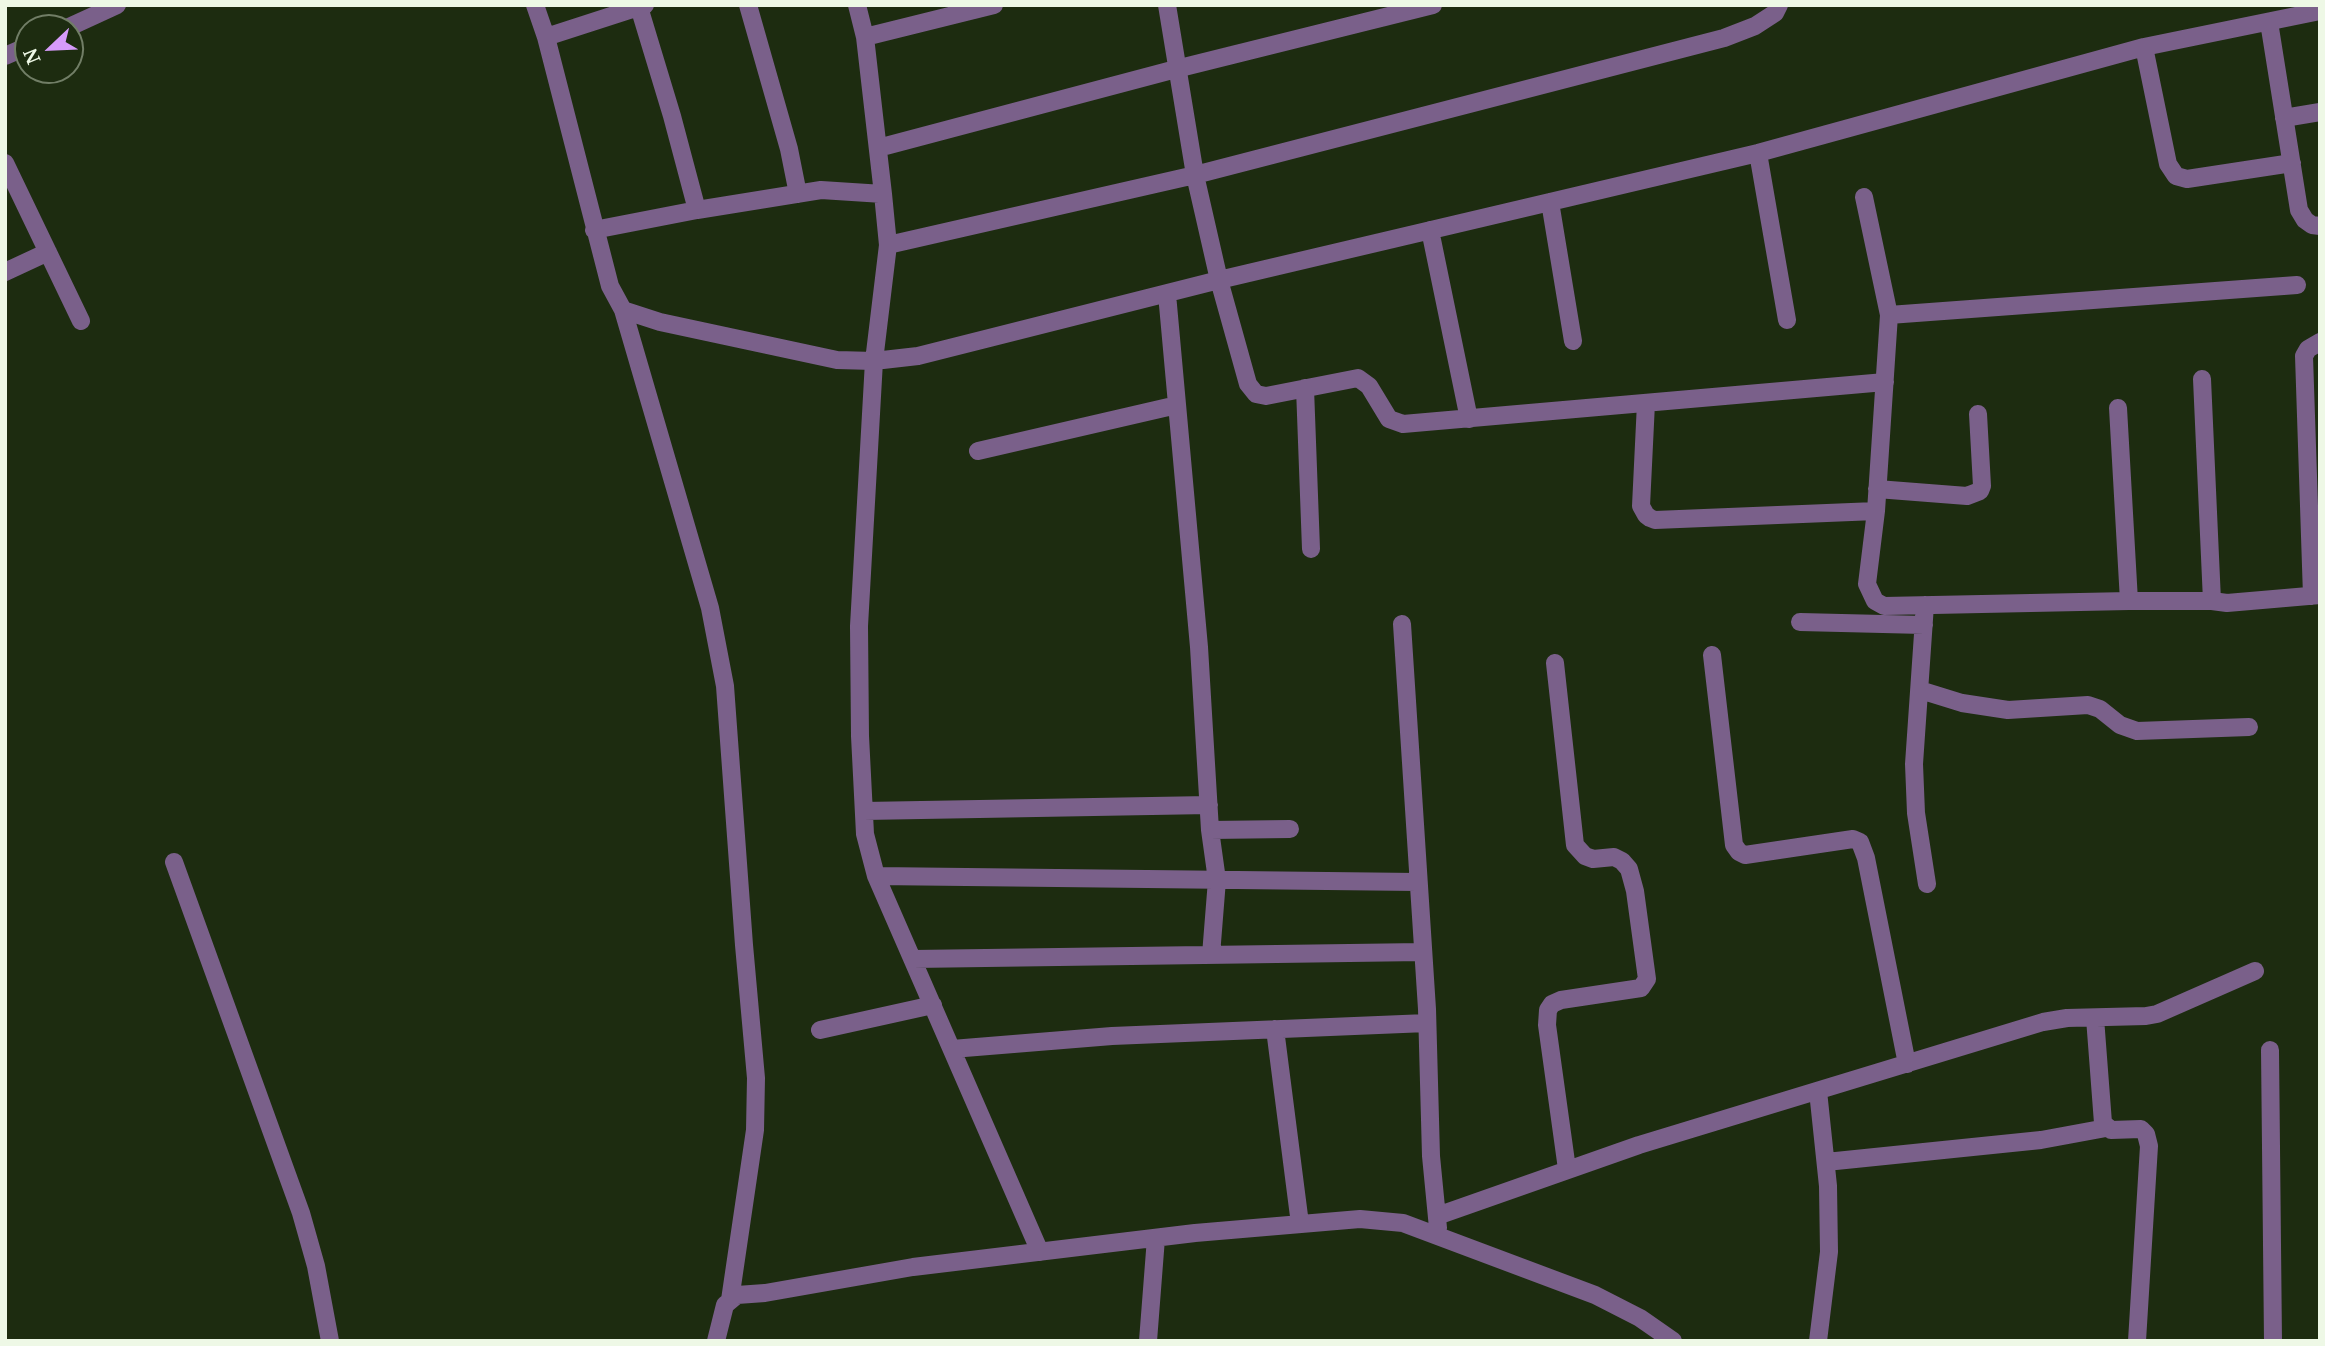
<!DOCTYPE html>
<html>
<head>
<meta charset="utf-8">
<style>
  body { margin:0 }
  #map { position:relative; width:2325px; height:1346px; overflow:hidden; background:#1d2c10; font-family:"Noto Serif",serif }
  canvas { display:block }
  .frame { position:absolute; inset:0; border:7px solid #eef8e6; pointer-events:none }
  .north { position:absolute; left:14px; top:14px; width:70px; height:70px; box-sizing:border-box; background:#1d2c10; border:2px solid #717e66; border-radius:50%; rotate:247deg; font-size:19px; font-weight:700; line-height:28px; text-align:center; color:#eef8e6 }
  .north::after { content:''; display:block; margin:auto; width:24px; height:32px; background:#d69bfa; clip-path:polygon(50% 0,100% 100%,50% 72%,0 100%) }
</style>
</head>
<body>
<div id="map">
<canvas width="2325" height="1346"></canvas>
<div class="frame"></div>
<div class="north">N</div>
</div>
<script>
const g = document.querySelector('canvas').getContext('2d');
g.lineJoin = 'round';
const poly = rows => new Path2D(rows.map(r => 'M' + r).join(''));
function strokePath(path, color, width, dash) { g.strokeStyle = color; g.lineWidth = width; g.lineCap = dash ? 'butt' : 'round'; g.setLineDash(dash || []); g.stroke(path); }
strokePath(poly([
  [535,5,546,37,610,286,623,310,660,322,837,360,874,361,918,356,1219,280,1758,153,2144,47,2320,11],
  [748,5,789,149,798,194],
  [1167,5,1195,175,1219,280,1248,384,1256,394,1266,396,1358,378,1369,386,1389,419,1403,424,1885,382],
  [639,7,672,116,697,210],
  [2269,22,2299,210,2305,220,2312,225,2320,226],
  [67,28,117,5],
  [546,37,645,5],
  [865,37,994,5],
  [2144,47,2168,164,2176,176,2187,179,2292,163],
  [5,56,28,46],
  [2284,118,2320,112],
  [878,148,1176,69,1433,5],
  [1758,153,1787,320],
  [5,163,81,321],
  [883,194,888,245,874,361,859,626,860,736,865,834,876,876,1040,1252],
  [1864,197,1889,315,1876,511,1867,584,1875,601,1884,606,2129,601,2212,601,2227,603,2320,595],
  [1550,202,1573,341],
  [594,230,697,210,821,190,883,194,865,37,857,5],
  [1430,230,1469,419],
  [888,245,1195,175,1724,38,1755,26,1775,13,1779,5],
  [5,272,48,252],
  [1167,294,1199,647,1210,830,1217,880,1211,955],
  [623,310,710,608,725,686,744,945,756,1078,755,1130,730,1300],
  [1889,315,2297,285],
  [2202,379,2212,601],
  [1305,388,1311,549],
  [1646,403,1641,506,1646,515,1650,518,1655,520,1876,511],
  [2118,408,2129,601],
  [978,451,1177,405],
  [1877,489,1967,496,1980,491,1982,486,1978,414],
  [2312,596,2304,356,2308,349,2320,342],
  [1925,605,1914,764,1916,813,1927,884],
  [1800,622,1924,625],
  [1402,624,1427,1009,1431,1156,1438,1228],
  [1712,655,1734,845,1739,852,1745,855,1853,839,1860,842,1866,858,1907,1064],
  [1555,663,1575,845,1585,856,1593,859,1614,857,1622,861,1629,869,1635,891,1647,979,1641,988,1561,1000,1552,1004,1548,1010,1547,1025,1567,1169],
  [1920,690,1962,703,2008,710,2088,705,2100,709,2120,725,2137,731,2249,727],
  [864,811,1209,805],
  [1210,830,1290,829],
  [174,862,301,1213,316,1266,330,1341],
  [876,876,1417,882],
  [913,959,1422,952],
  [2095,1018,2103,1123,2111,1130,2141,1129,2146,1134,2149,1146,2137,1341],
  [1275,1029,1300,1224],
  [820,1030,933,1005],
  [952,1049,1112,1036,1427,1023],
  [2270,1050,2273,1341],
  [1826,1162,2041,1140,2106,1128],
  [1437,1216,1639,1145,2043,1022,2067,1018,2146,1016,2157,1014,2255,971],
  [716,1341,725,1305,737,1295,765,1293,913,1267,1195,1233,1360,1219,1403,1223,1595,1295,1640,1318,1673,1341],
  [1148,1341,1156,1238],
  [1818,1341,1829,1252,1828,1186,1818,1091]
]), '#7a608a', 18);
</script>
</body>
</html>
